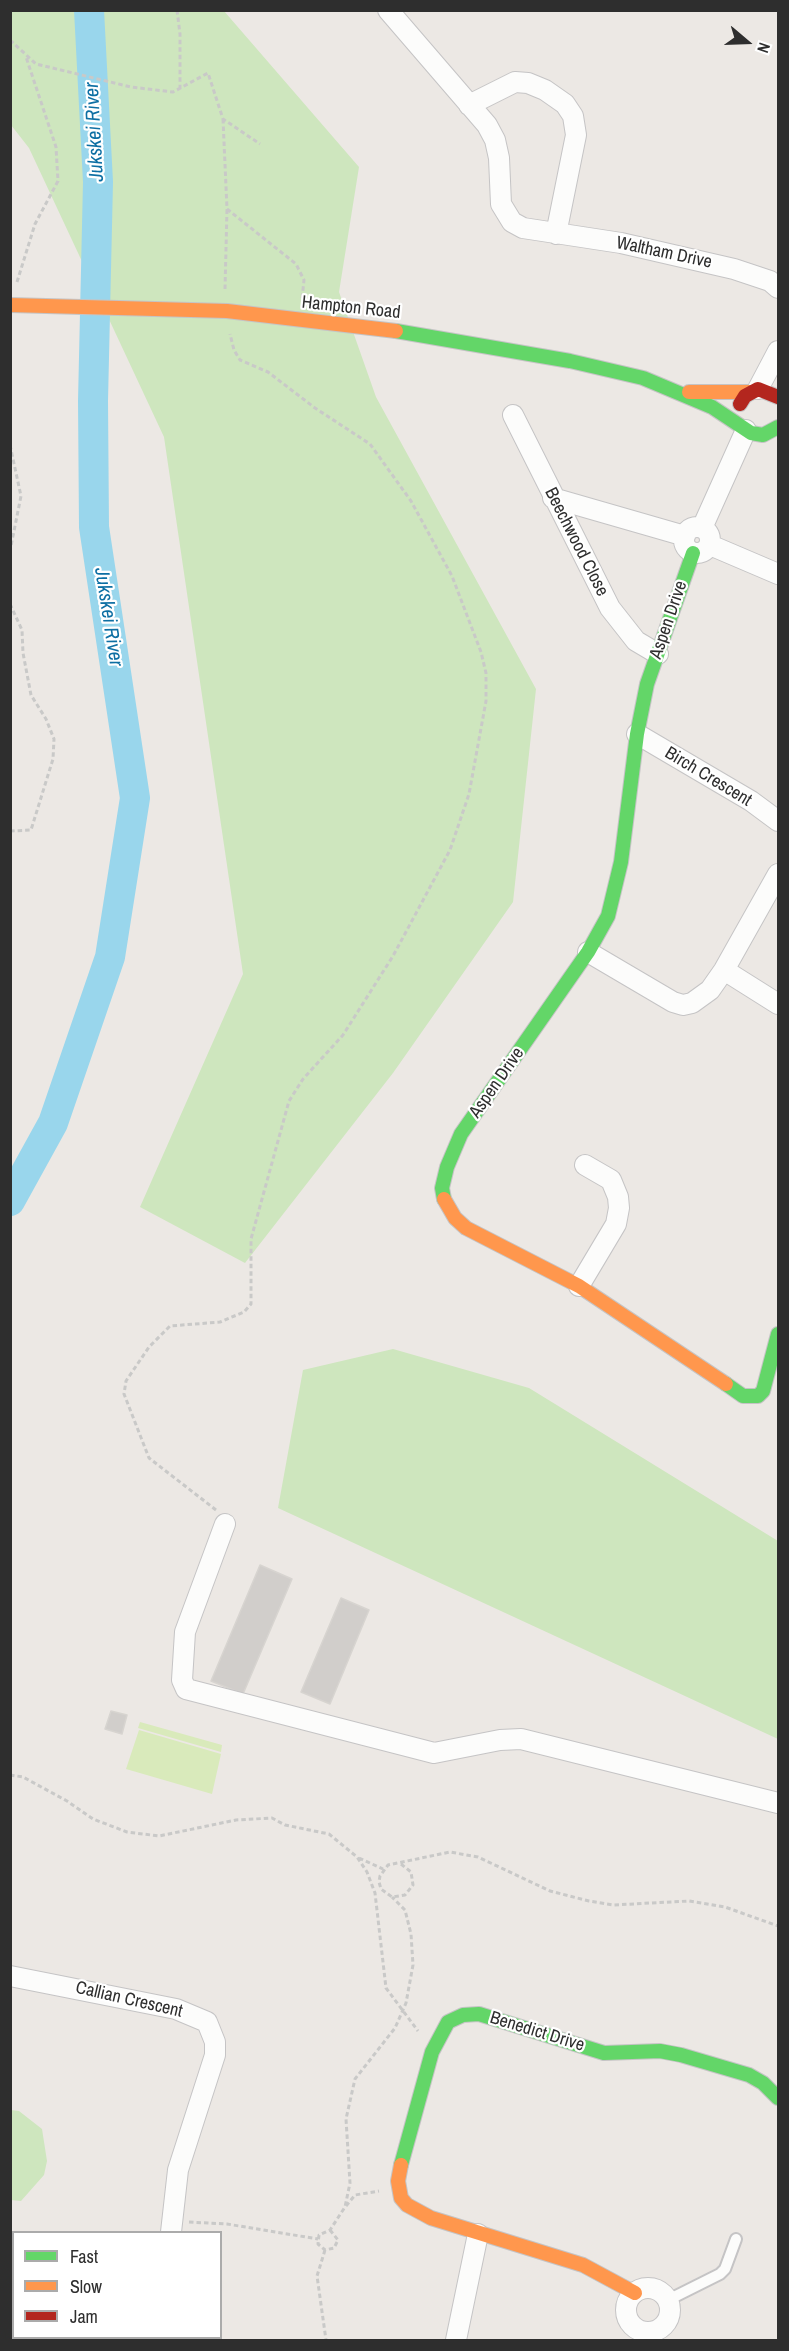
<!DOCTYPE html>
<html>
<head>
<meta charset="utf-8">
<style>
  body { margin:0 }
  #map { position:relative; width:789px; height:2351px; overflow:hidden; background:#ece8e4; font-family:"Archivo Narrow",sans-serif }
  canvas { display:block }
  .frame { position:absolute; inset:0; border:12px solid #2e2e2e; pointer-events:none }
  .legend { position:absolute; left:12px; top:2231px; width:210px; height:108px; box-sizing:border-box; background:#fff; border:2px solid #ababab; margin:0; padding:8px 10px; list-style:none; font-size:18px; color:#2e2e2e }
  .legend li { display:flex; align-items:center; gap:12px; height:30px }
  .legend b { width:30px; border:2px solid #ababab }
  .north { position:absolute; left:717px; top:12px; width:60px; height:60px; -webkit-text-stroke:4px #fff; paint-order:stroke; rotate:109deg; font-size:16px; font-weight:700; line-height:24px; text-align:center; color:#2e2e2e }
  .north::after { content:''; display:block; margin:auto; width:21px; height:27px; background:#2e2e2e; clip-path:polygon(50% 0,100% 100%,50% 72%,0 100%) }
</style>
</head>
<body>
<div id="map">
<canvas width="789" height="2351"></canvas>
<div class="frame"></div>
<ul class="legend">
<li><b style="height:8px;background:#63d668"></b>Fast</li>
<li><b style="height:8px;background:#ff974d"></b>Slow</li>
<li><b style="height:8px;background:#b3261e"></b>Jam</li>
</ul>
<div class="north">N</div>
</div>
<script>
const g = document.querySelector('canvas').getContext('2d');
g.lineJoin = 'round';
function fill(path, color) { g.fillStyle = color; g.fill(path, 'evenodd'); }
const poly = rows => new Path2D(rows.map(r => 'M' + r).join(''));
function strokePath(path, color, width, dash) { g.strokeStyle = color; g.lineWidth = width; g.lineCap = dash ? 'butt' : 'round'; g.setLineDash(dash || []); g.stroke(path); }
function drawText(font, color, halo, rows, align = 'center') {
  g.font = font + ' "Archivo Narrow",sans-serif'; g.lineWidth = 4.5; g.setLineDash([]); g.textBaseline = 'middle'; g.strokeStyle = halo; g.fillStyle = color; for (const [text, x, y, turn = 0] of rows) {
    g.save(); g.translate(x, y); g.rotate((+turn || 0) * Math.PI / 180); g.textAlign = isNaN(turn) ? turn : align; if (halo) g.strokeText(text, 0, 0); g.fillText(text, 0, 0); g.restore();
  }
}
fill(poly([
  [11,11,224,11,359,167,339,292,376,397,536,689,513,902,393,1073,245,1263,140,1207,243,974,164,437,29,148,11,125],
  [393,1349,529,1388,778,1541,778,1739,278,1508,303,1370],
  [11,2110,19,2111,42,2129,47,2161,44,2175,21,2201,11,2200]
]), '#cee6be');
fill(poly([
  [140,1722,222,1745,221,1752,138,1728],
  [139,1730,221,1754,212,1794,126,1769]
]), '#d9eabb');
strokePath(poly([
  [10,1201,53,1123,110,957,135,798,94,527,93,401,98,182,89,10]
]), '#99d6ec', 30);
const building = poly([
  [260,1565,292,1579,243,1694,211,1681,260,1565],
  [341,1598,369,1610,330,1704,301,1692,341,1598],
  [111,1711,127,1715,122,1734,105,1729,111,1711]
]);
fill(building, '#d1cecb');
strokePath(building, '#d7d4d0', 1.5);
const lane = poly([
  [668,2300,720,2274,725,2269,736,2239]
]);
const street = poly([
  [388,10,487,125,495,140,499,158,501,204,512,222,523,228,621,243,734,269,770,281,778,288],
  [469,105,515,82,528,83,545,90,565,104,573,116,576,135,556,234],
  [758,389,778,351],
  [513,415,610,608,636,641,658,654],
  [553,498,685,536],
  '684 540a13 13 0 1 1 26 0a13 13 0 1 1-26 0Z',
  [702,528,746,430],
  [710,545,778,574],
  [637,734,751,801,778,821],
  [588,952,673,1002,683,1005,692,1003,710,990,724,970,778,874],
  [724,970,778,1004],
  [579,1286,616,1224,619,1208,618,1197,611,1180,585,1165],
  [225,1524,185,1632,182,1680,186,1689,434,1753,500,1740,521,1739,778,1803],
  [10,1976,176,2009,207,2022,215,2042,215,2055,178,2170,171,2232],
  '626 2310a22 22 0 1 1 44 0a22 22 0 1 1-44 0Z',
  [159,2340,160,2338],
  [456,2340,478,2234]
]);
const fast = poly([
  [396,331,570,361,643,378,712,407,751,433,763,435,778,427],
  [444,1199,442,1188,447,1167,461,1134,588,952,608,916,621,862,637,734,647,684,693,553],
  [726,1384,743,1396,758,1396,763,1391,778,1334],
  [401,2165,432,2052,448,2022,463,2015,479,2014,604,2053,660,2051,681,2055,749,2075,763,2083,778,2098]
]);
const slow = poly([
  [10,305,227,311,396,331],
  [689,392,751,392],
  [444,1199,455,1218,466,1228,579,1286,726,1384],
  [401,2165,398,2181,401,2198,407,2205,431,2218,583,2265,635,2293]
]);
const jam = poly([
  [740,404,745,396,758,389,778,397]
]);
strokePath(lane, '#c5c4c5', 14);
strokePath(street, '#c5c4c5', 22);
strokePath(fast, '#c5c4c5', 16);
strokePath(slow, '#c5c4c5', 16);
strokePath(jam, '#c5c4c5', 16);
strokePath(poly([
  [177,10,180,34,180,89],
  [10,40,36,64,131,87,173,92,208,73,223,119,260,144],
  [223,119,227,209,296,264,304,280,302,299],
  [17,282,35,224,58,181,56,147,26,57],
  [225,289,227,209],
  [10,445,21,496,10,551],
  [10,604,22,630,23,653,31,695,46,719,54,739,53,759,31,830,10,831],
  [216,1510,149,1458,124,1394,126,1381,149,1347,170,1326,220,1322,244,1312,251,1304,251,1239,289,1101,303,1079,343,1035,393,956,450,850,469,794,486,701,486,673,481,652,452,576,411,501,370,444,315,408,268,372,240,360,234,350,230,334],
  [10,1775,23,1777,67,1801,93,1819,127,1832,159,1836,236,1820,272,1818,285,1825,329,1834,357,1857,367,1872,375,1893,386,1988,418,2031],
  [359,1858,383,1869],
  [401,1864,411,1872,413,1885,405,1895,392,1897,381,1889,379,1882,380,1876,388,1865,450,1852,478,1857,550,1891,589,1901,613,1905,689,1901,725,1907,778,1926],
  [346,2206,355,2195,379,2191],
  [189,2222,227,2224,318,2239],
  [330,2230,338,2240,334,2248,325,2250,318,2244,319,2235,330,2230,345,2207,350,2183,346,2119,355,2079,395,2028,406,2003,413,1965,411,1934,405,1910,392,1897],
  [325,2250,317,2276,326,2340]
]), '#c9c9c8', 3, [4.5, 3]);
strokePath(lane, '#fcfcfb', 10);
strokePath(street, '#fcfcfb', 20);
strokePath(fast, '#63d668', 14);
strokePath(slow, '#ff974d', 14);
strokePath(jam, '#b3261e', 14);
drawText('18px', '#2e2e2e', '#fff', [
  ["Waltham Drive",664,253,12],
  ["Hampton Road",351,308,6],
  ["Beechwood Close",576,542,63],
  ["Aspen Drive",669,620,-71],
  ["Birch Crescent",708,777,31],
  ["Aspen Drive",497,1083,-55],
  ["Callian Crescent",129,2000,13],
  ["Benedict Drive",537,2032,17]
]);
drawText('italic 20px', '#0d6fa3', '#fff', [
  ["Jukskei River",95,132,-93],
  ["Jukskei River",108,617,81]
]);
</script>
</body>
</html>
